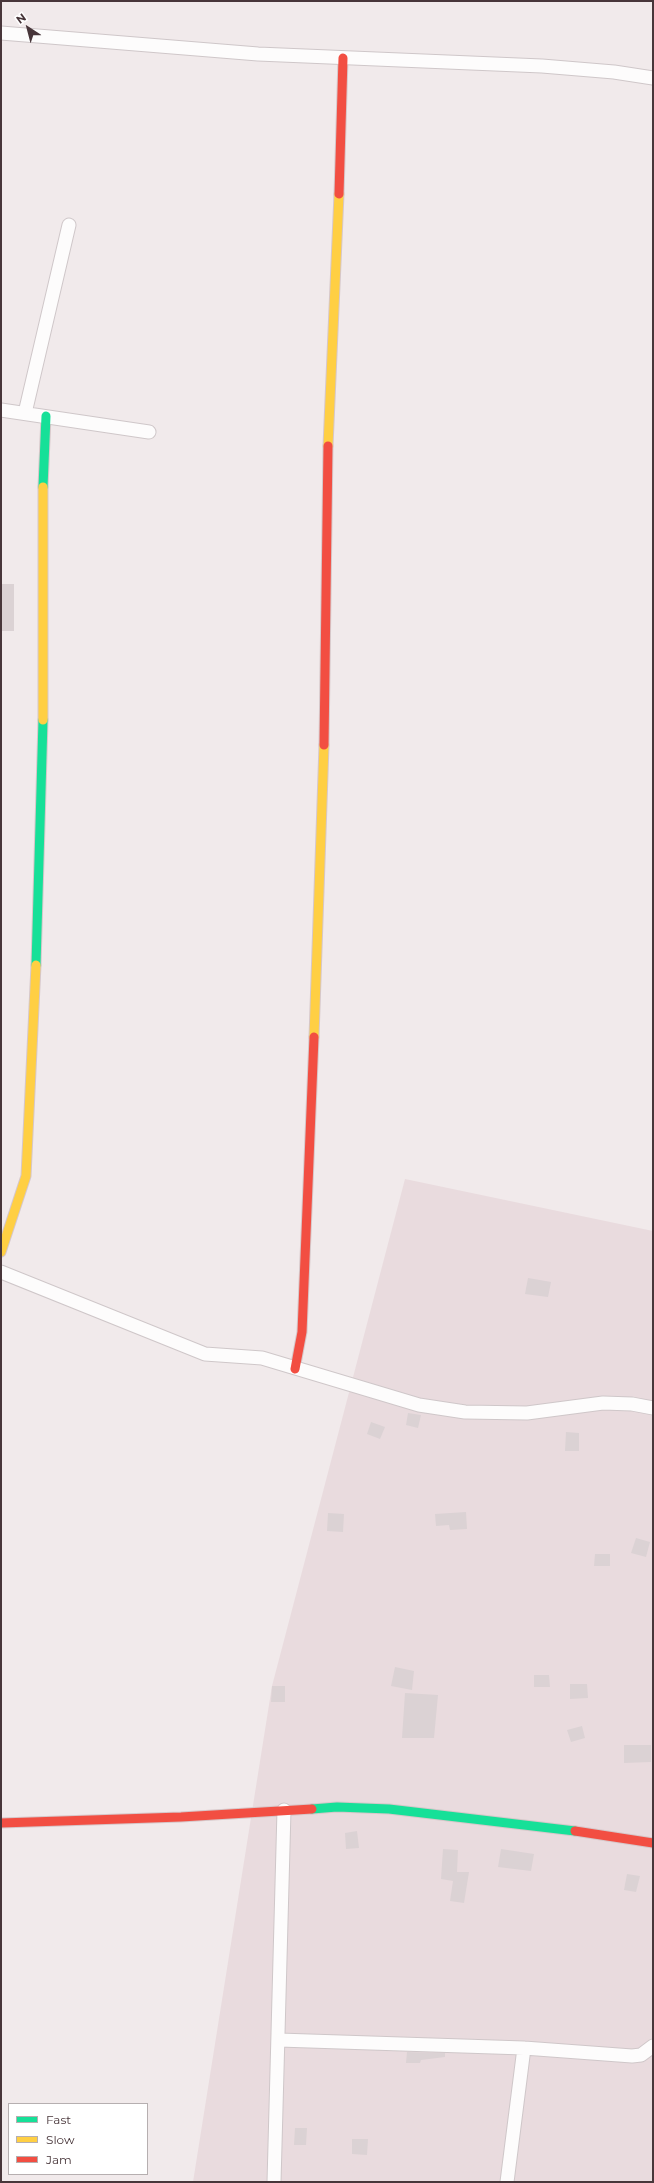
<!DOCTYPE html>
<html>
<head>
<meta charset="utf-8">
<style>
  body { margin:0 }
  #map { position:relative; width:654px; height:2183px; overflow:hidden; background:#f1eaeb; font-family:Montserrat,sans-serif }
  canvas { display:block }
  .frame { position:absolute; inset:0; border:2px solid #48363a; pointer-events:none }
  .legend { position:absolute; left:8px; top:2103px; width:140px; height:72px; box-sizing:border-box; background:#fff; border:1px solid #b6afb0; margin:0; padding:5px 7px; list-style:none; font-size:12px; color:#48363a }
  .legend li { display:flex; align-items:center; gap:8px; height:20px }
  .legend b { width:20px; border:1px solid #b6afb0 }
  .north { position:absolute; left:8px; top:8px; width:40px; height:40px; -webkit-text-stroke:3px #fff; paint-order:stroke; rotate:324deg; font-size:11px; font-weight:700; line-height:16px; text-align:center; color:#48363a }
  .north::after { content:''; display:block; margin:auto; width:14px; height:18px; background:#48363a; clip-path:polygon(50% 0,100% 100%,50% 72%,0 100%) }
</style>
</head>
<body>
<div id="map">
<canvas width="654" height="2183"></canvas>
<div class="frame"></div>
<ul class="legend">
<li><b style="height:5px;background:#16e098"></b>Fast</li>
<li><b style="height:5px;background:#ffcf43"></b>Slow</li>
<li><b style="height:5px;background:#f24e42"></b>Jam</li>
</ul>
<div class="north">N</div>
</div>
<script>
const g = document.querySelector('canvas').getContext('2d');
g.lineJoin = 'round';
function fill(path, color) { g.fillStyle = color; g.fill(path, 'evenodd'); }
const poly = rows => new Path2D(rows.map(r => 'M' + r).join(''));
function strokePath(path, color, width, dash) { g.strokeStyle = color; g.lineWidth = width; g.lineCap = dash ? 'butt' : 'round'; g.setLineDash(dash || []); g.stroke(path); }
fill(poly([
  [405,1179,653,1231,653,2182,193,2182,272,1686]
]), '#e9dbde');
fill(poly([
  [1,584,14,584,14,631,1,631],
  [528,1278,551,1282,548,1297,525,1294],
  [408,1413,421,1415,418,1428,406,1425],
  [371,1422,385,1427,380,1439,367,1434],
  [566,1432,579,1433,579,1451,565,1451],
  [466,1512,467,1529,450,1530,449,1525,436,1526,435,1514],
  [328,1513,344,1514,343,1532,327,1531],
  [636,1538,650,1542,646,1557,631,1553],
  [595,1554,610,1554,610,1566,594,1566],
  [395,1667,414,1671,412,1690,391,1686],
  [534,1675,549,1675,550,1687,534,1687],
  [570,1684,587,1684,588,1698,570,1699],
  [272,1686,285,1686,285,1702,271,1702],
  [405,1693,438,1695,434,1738,402,1738],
  [582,1726,585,1738,571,1742,567,1730],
  [624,1745,651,1745,651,1762,624,1763],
  [357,1831,359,1848,346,1849,345,1833],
  [443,1849,458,1850,457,1872,469,1872,464,1903,450,1901,453,1881,441,1879],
  [501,1849,534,1854,531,1871,498,1867],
  [627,1874,640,1876,636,1892,624,1890],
  [407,2052,445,2053,445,2057,421,2060,420,2063,406,2063],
  [295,2128,307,2128,306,2145,294,2145],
  [352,2139,368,2139,367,2155,352,2154]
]), '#dbd2d4');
const street = poly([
  [1,33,258,54,542,66,614,72,653,78],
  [1,410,149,432],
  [25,413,69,225],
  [1,1272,205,1354,262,1358,419,1405,465,1412,527,1413,603,1403,632,1404,653,1408],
  [279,2040,524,2048,632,2056,641,2055,653,2046],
  [274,2182,284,1810],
  [507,2182,524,2048]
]);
const fast = poly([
  [43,487,46,416],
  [36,965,43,720],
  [312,1809,337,1807,389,1809,575,1831]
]);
const slow = poly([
  [328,446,339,194],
  [43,720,43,487],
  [314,1037,324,745],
  [1,1252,26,1176,36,965]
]);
const jam = poly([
  [339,194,343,58],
  [324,745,328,446],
  [295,1369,302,1332,314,1037],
  [1,1823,181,1817,312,1809],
  [575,1831,653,1843]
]);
strokePath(street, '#cfc7c9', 15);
strokePath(fast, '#d6c7c9', 11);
strokePath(slow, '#d6c7c9', 11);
strokePath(jam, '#d6c7c9', 11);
strokePath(street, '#fdfcfc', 13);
strokePath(fast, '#16e098', 9);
strokePath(slow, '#ffcf43', 9);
strokePath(jam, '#f24e42', 9);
</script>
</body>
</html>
